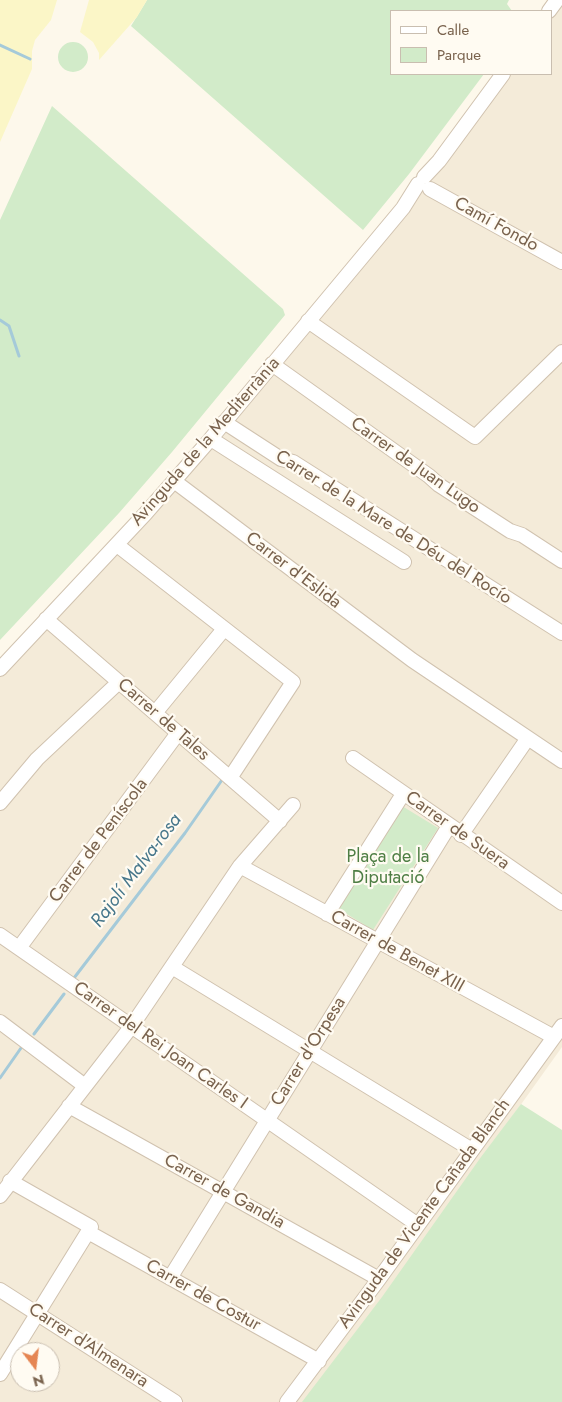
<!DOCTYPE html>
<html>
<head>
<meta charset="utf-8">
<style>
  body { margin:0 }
  #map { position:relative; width:562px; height:1402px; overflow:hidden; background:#fdf8eb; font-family:Jost,sans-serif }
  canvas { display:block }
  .legend { position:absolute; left:390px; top:10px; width:162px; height:65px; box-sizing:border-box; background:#fffbf2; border:1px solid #c9beb0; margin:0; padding:6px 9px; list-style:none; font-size:15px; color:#79624d }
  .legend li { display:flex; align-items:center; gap:10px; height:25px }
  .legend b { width:25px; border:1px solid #c9beb0 }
  .north { position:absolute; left:10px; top:1342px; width:50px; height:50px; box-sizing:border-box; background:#fffbf2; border:1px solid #c9beb0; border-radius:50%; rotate:165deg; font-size:14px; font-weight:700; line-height:20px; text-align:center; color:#79624d }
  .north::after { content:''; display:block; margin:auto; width:18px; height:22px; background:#e58552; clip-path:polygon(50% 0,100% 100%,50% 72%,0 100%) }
</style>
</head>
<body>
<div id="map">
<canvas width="562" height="1402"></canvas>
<ul class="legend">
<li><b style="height:6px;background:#fff"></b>Calle</li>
<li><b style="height:14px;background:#d2ebc9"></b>Parque</li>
</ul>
<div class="north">N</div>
</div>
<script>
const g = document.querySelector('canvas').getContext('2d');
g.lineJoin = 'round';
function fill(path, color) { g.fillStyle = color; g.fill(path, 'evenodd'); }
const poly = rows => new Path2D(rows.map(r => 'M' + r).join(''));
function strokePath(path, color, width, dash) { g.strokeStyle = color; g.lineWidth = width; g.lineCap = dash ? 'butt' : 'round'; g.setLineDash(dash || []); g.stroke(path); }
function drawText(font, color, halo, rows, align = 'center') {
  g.font = font + ' Jost,sans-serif'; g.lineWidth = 4.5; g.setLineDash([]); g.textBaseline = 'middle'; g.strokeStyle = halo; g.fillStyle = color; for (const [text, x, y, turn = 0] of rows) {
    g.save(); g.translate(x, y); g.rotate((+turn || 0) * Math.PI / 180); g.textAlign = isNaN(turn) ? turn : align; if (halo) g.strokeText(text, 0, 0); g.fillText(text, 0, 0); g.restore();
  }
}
fill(poly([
  [547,0,562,0,562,1047,325,1379,307,1402,0,1402,0,659,179,468,402,198,495,74,551,74,551,11,540,11],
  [20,1352,50,1352,50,1382,20,1382]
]), '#f4ebd9');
fill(poly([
  [147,0,509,0,507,4,512,11,391,11,391,74,484,74,409,174,363,230,131,26],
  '58 57a15 15 0 1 1 30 0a15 15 0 1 1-30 0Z',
  [52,106,283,309,285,315,172,452,119,513,0,640,0,220],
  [402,806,438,828,373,930,337,908],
  [521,1104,562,1130,562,1402,302,1402,382,1297,481,1157]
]), '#d2ebc9');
fill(poly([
  [0,0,57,0,51,20,35,40,32,51,32,69,0,142],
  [89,0,147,0,137,17,99,60,99,53,93,42,80,32]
]), '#fbf6c7');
strokePath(poly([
  [0,45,30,59],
  [0,320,9,326,19,356],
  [74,978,185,833,222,780],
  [34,1034,64,994],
  [0,1078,21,1048]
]), '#a5cad9', 3);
const minor = poly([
  [549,11,557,0],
  [424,177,439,161,503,74],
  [430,189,562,262],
  [308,321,475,437,562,352],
  [272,364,429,476,439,485,510,531,522,535,562,561],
  [224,422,281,459,293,462,562,633],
  [211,439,404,562],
  [174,481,412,660,562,761],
  [117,545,293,682,230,778],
  [46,619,280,821],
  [0,669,146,513,208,442,403,208,418,184],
  [155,713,224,629],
  [353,758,562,903],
  [0,803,37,759,119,682],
  [461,835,528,738],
  [240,866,554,1037],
  [327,914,403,794],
  [0,935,418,1225],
  [19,948,178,733],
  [172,967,472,1150],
  [0,1022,85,1086],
  [69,1106,379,1279],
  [0,1196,131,1027,240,866,293,805],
  [88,1232,319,1361],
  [170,1278,449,826],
  [0,1290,175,1402],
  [0,1374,91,1227,10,1181],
  [287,1402,379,1279,562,1026]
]);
strokePath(minor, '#d0c2af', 16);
strokePath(minor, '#fff', 14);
drawText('18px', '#79624d', '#fffbf2', [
  ["Camí Fondo",496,225,29],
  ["Avinguda de la Mediterrània",206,442,-49],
  ["Carrer de Juan Lugo",415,466,35],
  ["Carrer de la Mare de Déu del Rocío",393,528,32],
  ["Carrer d'Eslida",293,571,37],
  ["Carrer de Tales",163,720,41],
  ["Carrer de Suera",457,831,35],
  ["Carrer de Peníscola",99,841,-53],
  ["Carrer de Benet XIII",397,952,29],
  ["Carrer del Rei Joan Carles I",160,1046,35],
  ["Carrer d'Orpesa",309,1052,-58],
  ["Carrer de Gandia",224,1192,29],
  ["Avinguda de Vicente Cañada Blanch",425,1214,-54],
  ["Carrer de Costur",203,1296,29],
  ["Carrer d'Almenara",88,1346,33]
]);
drawText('18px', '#4e7e44', '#fffbf2', [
  ["Plaça de la",388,858],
  ["Diputació",388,879]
]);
drawText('italic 19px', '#47778b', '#fffbf2', [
  ["Rajolí Malva-rosa",137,871,-53]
]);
</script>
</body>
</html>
